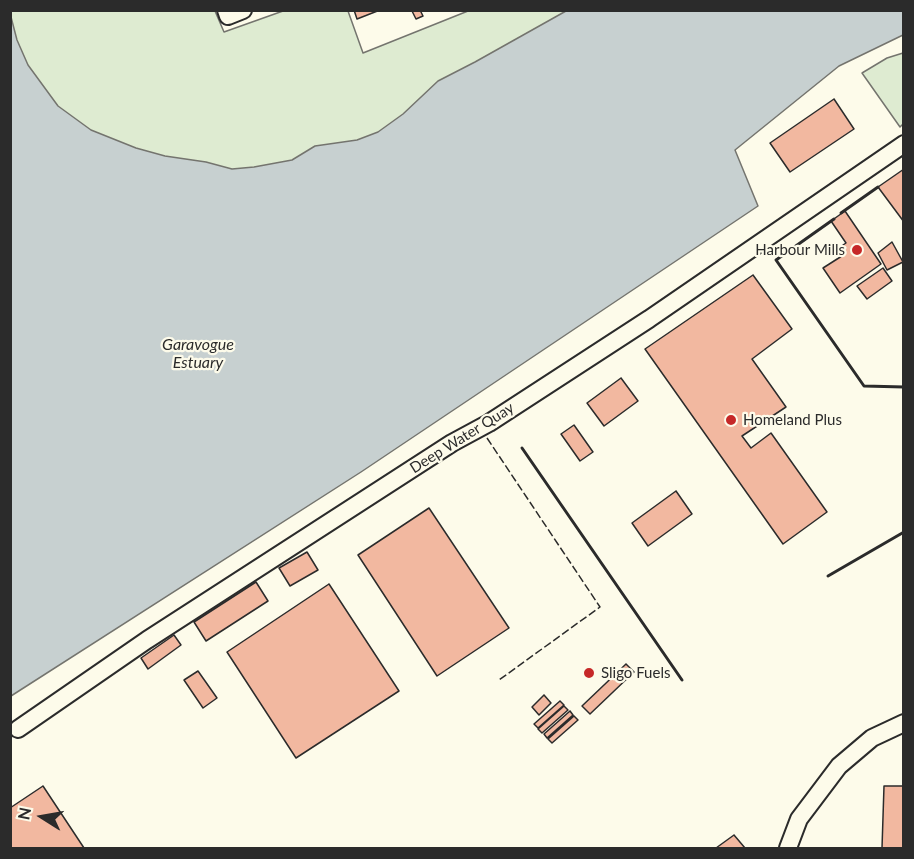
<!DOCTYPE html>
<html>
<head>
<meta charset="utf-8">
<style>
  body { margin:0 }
  #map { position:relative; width:914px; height:859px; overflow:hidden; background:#fdfbea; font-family:Lato,sans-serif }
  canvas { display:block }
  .frame { position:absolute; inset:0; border:12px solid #2b2b2b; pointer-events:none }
  .north { position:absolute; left:12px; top:787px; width:60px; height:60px; -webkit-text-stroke:4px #fdfbea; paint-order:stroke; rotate:281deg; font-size:16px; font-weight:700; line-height:24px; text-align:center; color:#2b2b2b }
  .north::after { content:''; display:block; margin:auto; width:21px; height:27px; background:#2b2b2b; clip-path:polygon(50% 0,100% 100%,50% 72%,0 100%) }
</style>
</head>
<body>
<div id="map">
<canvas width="914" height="859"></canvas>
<div class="frame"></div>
<div class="north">N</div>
</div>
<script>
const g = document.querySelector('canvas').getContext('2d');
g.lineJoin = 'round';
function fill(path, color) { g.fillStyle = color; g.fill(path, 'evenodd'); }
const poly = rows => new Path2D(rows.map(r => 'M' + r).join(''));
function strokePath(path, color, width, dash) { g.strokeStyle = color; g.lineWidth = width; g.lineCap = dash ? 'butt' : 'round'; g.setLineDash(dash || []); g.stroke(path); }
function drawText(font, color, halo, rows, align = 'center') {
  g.font = font + ' Lato,sans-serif'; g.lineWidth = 4.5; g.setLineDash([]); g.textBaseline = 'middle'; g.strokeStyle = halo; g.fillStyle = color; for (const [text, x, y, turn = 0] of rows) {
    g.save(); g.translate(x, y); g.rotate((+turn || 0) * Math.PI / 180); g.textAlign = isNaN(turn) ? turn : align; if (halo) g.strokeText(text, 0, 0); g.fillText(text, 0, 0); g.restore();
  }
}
const green = poly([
  [11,11,215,11,224,32,283,11,348,11,363,53,468,11,613,11,11,437,11,11],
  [903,53,903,124,900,127,862,73,887,58,903,53]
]);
fill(green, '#deebd1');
strokePath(green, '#74746e', 1.5);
const water = poly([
  [566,11,903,11,903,35,839,66,735,150,758,206,361,472,11,696,11,17,17,40,28,65,58,106,91,130,136,148,165,156,206,162,232,169,254,167,292,160,315,146,357,140,378,132,403,114,438,81,475,62,566,11]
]);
fill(water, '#c7d0d0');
strokePath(water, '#74746e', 1.5);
const building = poly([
  [354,10,380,10,357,19,354,10],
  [420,10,423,16,416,19,412,11,420,10],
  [834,99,854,129,790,172,770,143,834,99],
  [904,169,904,222,878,187,904,169],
  [845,211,881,264,840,293,823,268,845,254,840,247,846,243,831,221,845,211],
  [892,242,903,262,887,270,878,253,892,242],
  [883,268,892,281,867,299,857,286,883,268],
  [753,275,792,329,752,359,786,407,742,436,751,448,771,433,827,512,783,544,645,349,753,275],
  [621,378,638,401,604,426,587,403,621,378],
  [574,425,593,452,580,461,561,434,574,425],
  [676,491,692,514,648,546,632,523,676,491],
  [429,508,509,628,437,676,358,555,429,508],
  [307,552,318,570,290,586,279,568,307,552],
  [256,582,268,601,206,641,194,622,256,582],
  [329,584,399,691,296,758,227,652,329,584],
  [174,635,181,645,148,669,141,658,174,635],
  [626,664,634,672,590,714,582,706,626,664],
  [198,671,217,698,203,708,184,680,198,671],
  [544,695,551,703,539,715,532,707,544,695],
  [560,701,564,705,538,728,534,724,560,701],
  [564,706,568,710,542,733,538,729,564,706],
  [570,711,573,715,547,738,544,734,570,711],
  [574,716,578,720,552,743,548,739,574,716],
  [43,786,84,848,10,848,10,808,43,786],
  [884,786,904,786,904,848,882,848,884,786],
  [734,835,745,848,716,848,734,835]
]);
fill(building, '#f2b8a0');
strokePath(building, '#2b2b2b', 1.5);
const minor = poly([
  [226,10,228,16,243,10],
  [18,729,147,640,452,443,489,423,649,319,904,144],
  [788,848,799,819,839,766,872,738,904,723]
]);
strokePath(minor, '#2b2b2b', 20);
strokePath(minor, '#fdfbea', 16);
strokePath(poly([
  [487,438,600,607,499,680]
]), '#2b2b2b', 1.5, [8, 3]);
strokePath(poly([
  [841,213,878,187],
  [834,219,776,260,864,386,904,387],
  [522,448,682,680],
  [828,576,904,532]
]), '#2b2b2b', 3);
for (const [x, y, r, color] of [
  [857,250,6,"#c62828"],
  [731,420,6,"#c62828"],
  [589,673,6,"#c62828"]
]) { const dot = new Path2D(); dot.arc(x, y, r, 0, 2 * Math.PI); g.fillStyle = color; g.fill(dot); strokePath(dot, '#fdfbea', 2); }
drawText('15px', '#2b2b2b', '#fdfbea', [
  ["Harbour Mills",845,250,"right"],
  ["Homeland Plus",743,420],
  ["Sligo Fuels",601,673]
], 'left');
drawText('15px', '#2b2b2b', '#fdfbea', [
  ["Deep Water Quay",462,438,-32]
]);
drawText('italic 16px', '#2b2b2b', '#fdfbea', [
  ["Garavogue",198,345],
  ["Estuary",198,363]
]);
</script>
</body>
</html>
